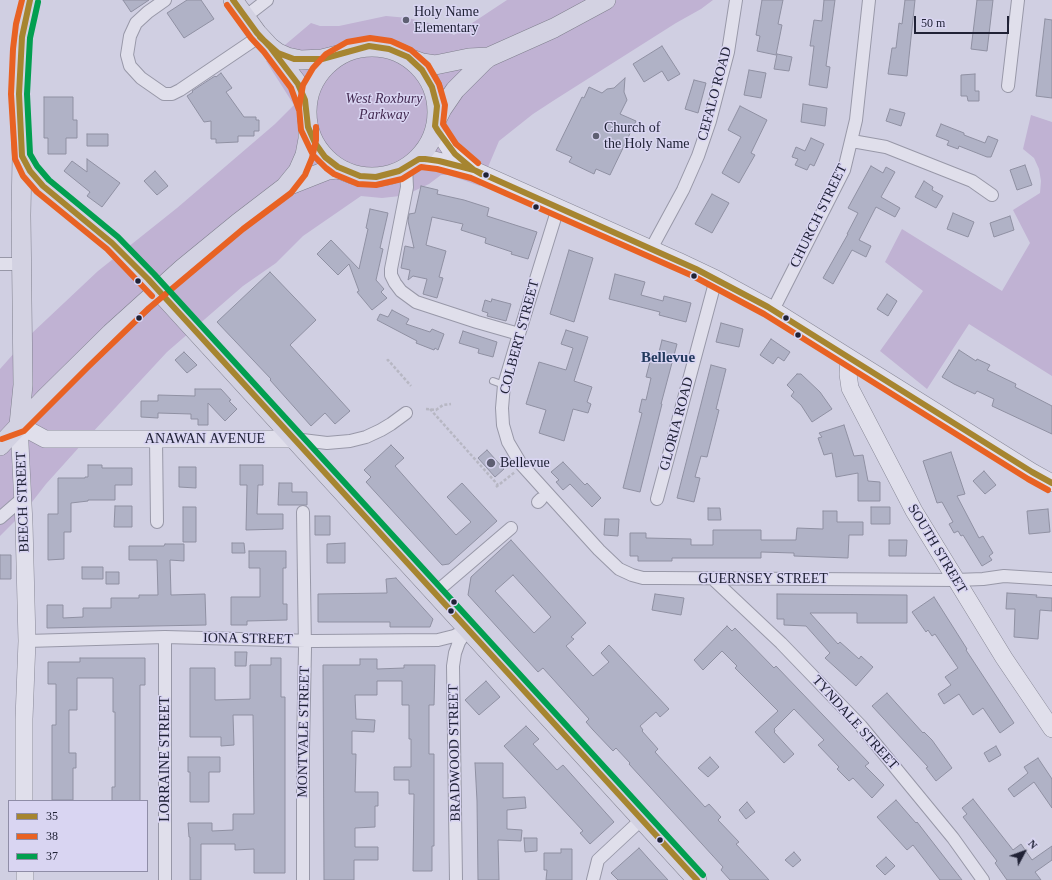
<!DOCTYPE html>
<html>
<head>
<meta charset="utf-8">
<style>
  body { margin:0 }
  #map { position:relative; width:1052px; height:880px; overflow:hidden; background:#d0cfe2; font-family:Georgia,serif }
  canvas { display:block }
  .legend { position:absolute; left:8px; top:800px; width:140px; height:72px; box-sizing:border-box; background:#d9d5f2; border:1px solid #8f8da7; margin:0; padding:5px 7px; list-style:none; font-size:12px; color:#202236 }
  .legend li { display:flex; align-items:center; gap:8px; height:20px }
  .legend b { width:20px; border:1px solid #8f8da7 }
  .north { position:absolute; left:1004px; top:832px; width:40px; height:40px; -webkit-text-stroke:3px #d9d5f2; paint-order:stroke; rotate:49deg; font-size:11px; font-weight:700; line-height:16px; text-align:center; color:#202236 }
  .north::after { content:''; display:block; margin:auto; width:14px; height:18px; background:#202236; clip-path:polygon(50% 0,100% 100%,50% 72%,0 100%) }
  .scale { position:absolute; left:914px; top:16px; width:95px; height:18px; box-sizing:border-box; border:2px solid #202236; border-top:0; padding-left:5px; font-size:12px; line-height:14px; white-space:nowrap; color:#202236; -webkit-text-stroke:3px #d9d5f2; paint-order:stroke }
</style>
</head>
<body>
<div id="map">
<canvas width="1052" height="880"></canvas>
<ul class="legend">
<li><b style="height:5px;background:#a68530"></b>35</li>
<li><b style="height:5px;background:#e86223"></b>38</li>
<li><b style="height:5px;background:#029f50"></b>37</li>
</ul>
<div class="north">N</div>
<div class="scale">50 m</div>
</div>
<script>
const g = document.querySelector('canvas').getContext('2d');
g.lineJoin = 'round';
function fill(path, color) { g.fillStyle = color; g.fill(path, 'evenodd'); }
const poly = rows => new Path2D(rows.map(r => 'M' + r).join(''));
function strokePath(path, color, width, dash) { g.strokeStyle = color; g.lineWidth = width; g.lineCap = dash ? 'butt' : 'round'; g.setLineDash(dash || []); g.stroke(path); }
function drawText(font, color, halo, rows, align = 'center') {
  g.font = font + ' Georgia,serif'; g.lineWidth = 3; g.setLineDash([]); g.textBaseline = 'middle'; g.strokeStyle = halo; g.fillStyle = color; for (const [text, x, y, turn = 0] of rows) {
    g.save(); g.translate(x, y); g.rotate((+turn || 0) * Math.PI / 180); g.textAlign = isNaN(turn) ? turn : align; if (halo) g.strokeText(text, 0, 0); g.fillText(text, 0, 0); g.restore();
  }
}
fill(poly([
  [507,0,713,0,701,9,676,23,556,99,533,114,499,141,480,186,449,175,441,175,429,184,412,192,400,196,382,198,361,196,303,236,276,263,243,286,167,352,91,434,46,484,25,511,0,536,0,369,31,334,98,271,177,208,275,124,294,105,266,61,311,23,320,26,339,26,386,16,408,18,433,24,454,35],
  [1031,115,1052,122,1052,376,969,324,927,389,880,351,923,291,885,262,902,229,1002,291,1030,243,1013,210,1040,193,1041,181,1039,169,1034,158,1023,149]
]), '#c0b2d3');
const building = poly([
  [123,0,149,0,131,12,123,0],
  [187,0,201,0,214,19,184,38,167,13,187,0],
  [762,0,783,0,778,24,782,25,776,55,757,51,760,36,756,35,762,0],
  [824,0,835,0,826,66,830,67,827,88,809,85,814,46,810,46,814,20,822,21,824,0],
  [905,0,915,0,907,76,888,74,892,48,896,48,899,23,902,24,905,0],
  [977,0,993,0,987,51,971,49,977,0],
  [1045,19,1052,20,1052,98,1036,96,1045,19],
  [662,46,680,74,668,81,662,71,644,82,633,64,662,46],
  [777,54,792,57,789,71,774,69,777,54],
  [749,70,766,73,761,98,744,95,749,70],
  [221,73,232,88,226,92,244,117,256,117,256,120,259,120,259,131,254,131,254,136,238,136,238,142,216,143,216,139,211,139,211,121,204,122,187,96,193,92,192,91,215,76,216,77,221,73],
  [975,74,975,91,979,91,979,101,968,101,967,96,961,96,961,75,975,74],
  [625,78,624,92,627,100,620,114,636,121,610,175,596,169,594,174,569,162,572,157,556,150,582,97,584,98,589,87,602,93,607,89,614,88,625,78],
  [694,80,706,83,698,113,685,109,694,80],
  [44,97,73,97,73,120,77,120,77,138,66,138,66,154,48,154,48,138,44,138,44,97],
  [803,104,827,108,825,126,801,122,803,104],
  [740,106,767,120,751,153,755,155,739,183,722,173,741,137,728,130,740,106],
  [890,109,905,113,901,126,886,121,890,109],
  [941,124,964,133,964,135,985,143,988,136,998,140,991,157,987,157,959,146,958,149,947,145,949,141,936,136,941,124],
  [87,134,108,134,108,146,87,146,87,134],
  [811,138,824,144,814,166,810,164,807,170,795,165,798,159,792,157,796,147,805,151,811,138],
  [87,159,120,183,102,207,87,196,90,192,64,171,72,161,87,172,87,159],
  [1025,165,1032,185,1017,190,1010,170,1025,165],
  [871,166,883,173,886,167,895,172,881,197,900,208,895,217,876,207,859,240,871,246,866,257,852,250,833,284,823,278,848,234,847,234,858,213,848,208,871,166],
  [155,171,168,186,157,195,144,181,155,171],
  [924,181,933,187,932,190,943,196,936,208,915,197,924,181],
  [421,186,438,190,437,194,464,200,489,208,487,216,537,232,528,259,511,254,512,252,485,243,486,238,461,230,463,224,432,217,426,245,446,251,439,277,443,278,437,298,423,294,427,279,413,276,408,280,410,270,401,268,405,246,414,248,408,221,409,214,415,213,421,186],
  [712,194,729,203,712,233,695,224,712,194],
  [370,209,388,213,380,248,383,249,376,280,384,289,381,292,387,298,372,310,357,292,359,291,349,264,338,275,317,254,331,240,359,269,368,229,366,228,370,209],
  [953,213,974,222,968,237,947,229,953,213],
  [1010,216,1014,230,994,237,990,223,1010,216],
  [569,250,593,258,574,322,550,314,569,250],
  [270,272,316,320,290,345,350,411,335,424,325,413,311,426,270,380,271,379,217,322,270,272],
  [615,274,645,282,641,295,663,301,664,296,691,303,686,322,659,315,660,312,609,299,615,274],
  [887,294,897,301,888,316,877,309,887,294],
  [492,299,511,304,506,321,487,316,488,313,482,311,485,300,491,302,492,299],
  [392,310,409,319,406,324,430,332,432,329,444,334,438,350,435,348,434,350,416,343,417,341,377,320,380,314,388,317,392,310],
  [721,323,743,329,739,347,716,342,721,323],
  [566,330,588,337,574,381,592,387,587,402,591,404,588,413,573,409,564,441,539,433,546,410,526,404,539,362,566,370,573,348,561,344,566,330],
  [463,331,497,342,493,357,478,353,479,349,459,343,463,331],
  [771,339,790,352,784,361,778,357,773,364,760,355,771,339],
  [662,340,677,344,661,404,662,404,640,492,623,488,642,413,639,412,642,399,646,400,651,378,646,377,652,354,658,356,662,340],
  [959,350,976,361,977,359,990,365,987,370,1016,384,1015,387,1052,406,1052,434,992,406,994,399,977,391,975,394,954,384,942,377,959,350],
  [184,352,197,365,187,373,175,360,184,352],
  [711,365,726,369,716,409,719,410,707,457,701,456,695,477,700,478,694,502,677,498,711,365],
  [797,374,801,374,820,392,832,409,812,422,801,405,791,396,794,392,787,385,797,374],
  [195,389,221,389,231,400,229,401,237,409,225,421,208,403,208,425,198,425,198,419,191,419,191,414,158,413,158,418,141,417,141,401,158,401,158,395,195,396,195,389],
  [844,425,854,456,863,455,868,481,880,482,880,501,858,501,858,473,836,477,832,453,824,455,818,438,822,437,819,433,844,425],
  [391,445,404,458,395,466,456,535,471,522,447,497,462,483,497,521,449,564,442,565,366,482,371,477,364,470,391,445],
  [487,450,504,469,495,477,478,458,487,450],
  [951,452,965,494,957,496,979,538,983,536,993,553,989,556,992,560,982,566,963,535,961,536,958,531,954,533,949,524,953,522,942,502,937,503,923,461,951,452],
  [563,462,585,485,587,483,601,498,592,507,570,484,563,490,556,482,559,480,551,472,563,462],
  [88,465,102,465,102,468,132,468,132,485,115,485,115,500,88,500,88,501,71,503,71,532,64,532,64,559,48,560,48,514,58,514,58,478,85,478,85,477,88,477,88,465],
  [240,465,263,465,263,485,258,485,257,514,283,514,283,529,246,530,247,485,240,485,240,465],
  [179,467,196,467,196,488,179,487,179,467],
  [984,471,996,485,985,494,973,481,984,471],
  [279,483,292,483,292,492,307,492,307,505,278,505,279,483],
  [115,506,132,506,132,527,114,527,115,506],
  [183,507,196,507,196,542,183,542,183,507],
  [871,507,890,507,890,524,871,524,871,507],
  [708,508,720,508,721,520,708,520,708,508],
  [1048,509,1050,532,1029,534,1027,511,1048,509],
  [823,511,837,511,837,522,863,522,863,535,849,535,848,558,794,556,794,553,761,552,761,558,672,558,672,561,638,561,638,556,630,556,630,533,646,533,646,538,691,539,691,545,713,545,713,530,761,530,761,540,796,540,797,528,823,529,823,511],
  [315,516,330,516,330,535,315,535,315,516],
  [605,519,619,519,618,536,604,535,605,519],
  [511,540,586,623,571,637,574,639,566,646,593,676,609,662,601,653,609,645,669,709,660,717,656,712,640,726,643,730,642,731,658,749,655,752,705,807,709,804,721,817,718,820,739,842,736,844,769,880,730,880,721,870,723,867,629,764,630,763,616,748,613,751,593,730,586,722,589,719,543,668,538,672,468,595,471,577,511,540],
  [513,575,551,617,534,633,495,591,513,575],
  [889,540,907,540,906,556,889,556,889,540],
  [232,543,244,543,245,553,232,553,232,543],
  [345,543,345,563,327,563,327,544,345,543],
  [165,544,184,544,184,561,170,560,171,595,205,594,206,625,47,628,47,605,63,605,63,618,83,617,83,608,111,608,111,598,139,598,139,595,158,595,157,560,129,560,129,546,164,546,165,544],
  [249,551,286,551,286,568,283,568,283,604,287,604,287,620,247,621,247,625,231,625,231,597,260,597,260,568,249,568,249,551],
  [0,555,11,555,11,579,0,579,0,555],
  [82,567,103,567,103,579,82,579,82,567],
  [106,572,119,572,119,584,106,584,106,572],
  [396,578,433,619,430,627,390,627,390,622,318,622,318,594,387,593,386,579,396,578],
  [1007,593,1037,595,1036,597,1052,598,1052,611,1040,610,1038,639,1014,637,1015,609,1006,609,1007,593],
  [655,594,684,598,681,615,652,610,655,594],
  [777,594,907,595,907,623,857,623,857,613,810,613,838,644,840,642,859,659,861,656,873,667,856,686,825,658,830,653,806,626,784,625,784,619,777,619,777,594],
  [934,597,967,649,966,650,1014,723,1000,733,983,708,973,715,959,694,944,704,938,694,951,685,945,677,958,668,935,634,932,636,928,630,926,632,912,612,934,597],
  [727,626,732,631,735,628,774,668,776,666,869,763,865,766,884,785,872,798,853,778,849,781,837,769,839,767,818,745,824,740,794,709,774,729,775,731,774,732,794,754,784,763,755,732,778,711,735,668,737,666,722,651,703,670,694,660,727,626],
  [235,652,247,652,246,666,235,666,235,652],
  [80,658,145,658,145,685,140,685,140,801,112,801,112,787,115,787,115,712,113,712,113,678,77,678,77,710,69,710,69,753,76,753,76,768,73,768,73,800,52,800,52,725,56,725,56,684,48,684,48,662,80,662,80,658],
  [271,658,281,658,281,697,285,697,285,873,254,873,254,849,235,850,235,844,201,844,201,880,190,880,190,837,189,837,188,823,212,823,212,831,233,830,233,814,254,814,253,715,233,715,234,745,221,746,221,737,190,737,190,668,215,668,215,700,250,699,250,665,271,665,271,658],
  [360,659,377,659,377,669,404,668,404,665,435,665,434,705,429,705,429,754,434,754,434,846,432,846,432,871,413,871,414,794,409,794,409,780,394,780,394,767,411,767,411,739,409,739,409,705,402,705,402,681,377,681,377,695,355,695,356,719,375,720,374,732,352,731,352,754,356,754,355,792,378,792,378,806,375,806,375,827,355,828,355,847,378,847,378,860,354,860,354,880,324,880,323,665,360,665,360,659],
  [486,681,500,697,479,715,465,700,486,681],
  [887,693,923,733,924,732,932,740,952,768,936,781,926,768,928,767,872,706,887,693],
  [526,726,539,739,533,744,557,770,563,765,614,822,590,844,580,833,583,831,504,746,526,726],
  [996,746,1001,755,989,762,984,753,996,746],
  [188,757,220,757,220,772,209,772,209,802,190,802,190,772,188,772,188,757],
  [710,757,719,767,708,777,698,768,710,757],
  [1038,758,1052,779,1052,808,1034,782,1014,797,1008,789,1028,773,1024,767,1038,758],
  [475,763,503,763,503,798,525,797,526,808,507,810,507,829,522,830,521,841,498,840,499,880,478,880,477,801,475,763],
  [973,799,1013,850,1021,844,1032,860,1052,846,1052,860,1035,872,1041,880,1007,880,995,863,997,861,963,817,967,814,962,808,973,799],
  [896,800,916,823,917,822,962,880,940,880,913,845,907,850,877,817,896,800],
  [747,802,755,812,746,819,739,810,747,802],
  [524,838,537,838,537,851,525,852,524,838],
  [639,848,656,867,668,880,618,880,611,873,639,848],
  [561,849,572,849,572,880,546,880,547,870,544,870,544,853,561,853,561,849],
  [794,852,801,860,793,867,785,860,794,852],
  [886,857,895,866,885,875,876,866,886,857]
]);
fill(building, '#b0b2c6');
strokePath(building, '#8f90a2', 1);
const lane = poly([
  [493,381,504,385]
]);
const street = poly([
  [165,0,148,12,136,23,130,36,127,55,130,66,141,78,164,94,172,94,180,90,260,36],
  [245,17,267,0],
  [1008,86,1018,0],
  [852,141,886,147,972,181,992,195],
  [406,167,407,187,391,269,391,275,395,283,401,291,416,302,477,322,519,334],
  [558,208,519,334,504,385,502,408,503,425,508,442,521,464,599,550,619,569,632,575,643,578,661,578,956,580,983,579,1004,576,1052,579],
  [651,249,683,190,698,156,710,121,728,52,736,0],
  [0,264,21,264],
  [773,310,844,170,856,120,869,0],
  [156,439,157,522],
  [294,439,327,443,350,441,366,437,381,430,391,424,406,413],
  [657,499,716,279],
  [538,502,541,499],
  [303,512,305,649,303,747,303,880],
  [0,518,23,498],
  [713,579,781,643,861,726,953,838,983,880],
  [435,593,511,528],
  [27,641,165,637,315,641,438,640,454,636,468,629],
  [165,880,165,637],
  [456,880,453,666,455,653,459,642,467,630],
  [593,880,598,860,642,819]
]);
const secondary = poly([
  [435,126,450,149,470,168],
  [413,163,419,159,430,159,474,170,678,261,716,279,773,310,1032,472,1052,483],
  [849,358,848,374,850,388,914,511,1004,658,1052,729],
  [19,425,24,524,27,641,24,719,24,801],
  [19,425,45,439,294,439],
  [25,871,25,880]
]);
const primary = poly([
  [30,0,22,37,19,94,22,156,30,171,43,186,112,243,148,279,697,880],
  [233,0,257,33,270,47,278,53,287,57,301,60,322,59,338,55],
  '307 112a65 65 0 1 1 130 0a65 65 0 1 1-130 0Z',
  [272,50,298,84,302,93,307,107],
  [411,59,422,63,435,65,469,58,489,57],
  [437,119,442,109,455,90,484,61,489,57,554,28,606,0],
  [285,187,298,171,305,155,308,139,308,127],
  [19,425,23,385,21,215,22,156],
  [0,446,45,398,111,333,183,268,238,223,285,187,328,170,337,169,345,171]
]);
strokePath(lane, '#9898a8', 8);
strokePath(street, '#9898a8', 14);
strokePath(secondary, '#888897', 18);
strokePath(primary, '#7f7f8d', 20);
strokePath(poly([
  [387,361,388,360,411,386],
  [426,409,436,410,443,405,451,404],
  [430,409,498,485],
  [496,487,515,472]
]), '#b7b7c3', 2.5, [3, 2]);
strokePath(lane, '#e0dfeb', 6);
strokePath(street, '#e0dfeb', 12);
strokePath(secondary, '#e0dfeb', 17);
strokePath(primary, '#d3d2e2', 19);
strokePath(poly([
  [30,0,22,37,19,94,22,156,30,171,43,186,112,243,148,279,697,880],
  [233,0,257,33,270,47,298,84,305,100,308,127,315,143,325,157,338,167,360,176,376,177,399,171,419,159,425,159,439,161,474,170,696,269,768,307,1032,472,1052,483],
  [260,37,278,53,294,59,322,59,369,46,389,49,408,57,422,70,432,87,437,106,435,126,438,131,455,154,474,170,481,174]
]), '#a68530', 6);
strokePath(poly([
  [22,0,16,24,13,49,11,94,15,159,23,176,37,192,107,249,152,296],
  [227,5,251,38,264,52,291,88,299,110],
  [478,163,456,144,443,124,445,105,439,84,428,65,411,50,391,41,370,38,347,42,326,54,313,68,303,85,299,107,301,130,313,155,326,168,334,174,358,184,376,185,402,179,421,167,437,169,471,178,693,276,764,314,1028,479,1048,490],
  [2,439,24,431,88,367,149,308,243,229,291,193,305,175,312,158,316,140,316,127]
]), '#e86223', 6);
strokePath(poly([
  [38,2,30,38,27,94,30,154,37,166,49,180,118,237,154,274,703,875]
]), '#029f50', 6);
for (const [x, y, r, color] of [
  [406,20,4,"#5e5f72"],
  [596,136,4,"#5e5f72"],
  [486,175,3.5,"#202236"],
  [536,207,3.5,"#202236"],
  [694,276,3.5,"#202236"],
  [138,281,3.5,"#202236"],
  [139,318,3.5,"#202236"],
  [786,318,3.5,"#202236"],
  [798,335,3.5,"#202236"],
  [491,463,5,"#5e5f72"],
  [454,602,3.5,"#202236"],
  [451,611,3.5,"#202236"],
  [660,840,3.5,"#202236"]
]) { const dot = new Path2D(); dot.arc(x, y, r, 0, 2 * Math.PI); g.fillStyle = color; g.fill(dot); strokePath(dot, '#d9d5f2', 1.5); }
drawText('14px', '#202236', '#d9d5f2', [
  ["Holy Name",414,12],
  ["Elementary",414,28],
  ["Church of",604,128],
  ["the Holy Name",604,144],
  ["Bellevue",500,463]
], 'left');
drawText('14px', '#202236', '#d9d5f2', [
  ["CEFALO ROAD",715,94,-75],
  ["CHURCH STREET",819,216,-64],
  ["COLBERT STREET",520,337,-75],
  ["GLORIA ROAD",677,424,-75],
  ["ANAWAN AVENUE",205,439],
  ["BEECH STREET",23,502,-92],
  ["SOUTH STREET",937,549,59],
  ["GUERNSEY STREET",763,579],
  ["IONA STREET",248,639,1],
  ["TYNDALE STREET",855,723,48],
  ["MONTVALE STREET",304,732,-89],
  ["BRADWOOD STREET",455,753,-91],
  ["LORRAINE STREET",165,759,-90]
]);
drawText('italic 14px', '#432950', '#d9d5f2', [
  ["West Roxbury",384,99],
  ["Parkway",384,115]
]);
drawText('bold 15px', '#233a5e', '#d9d5f2', [
  ["Bellevue",668,358]
]);
</script>
</body>
</html>
